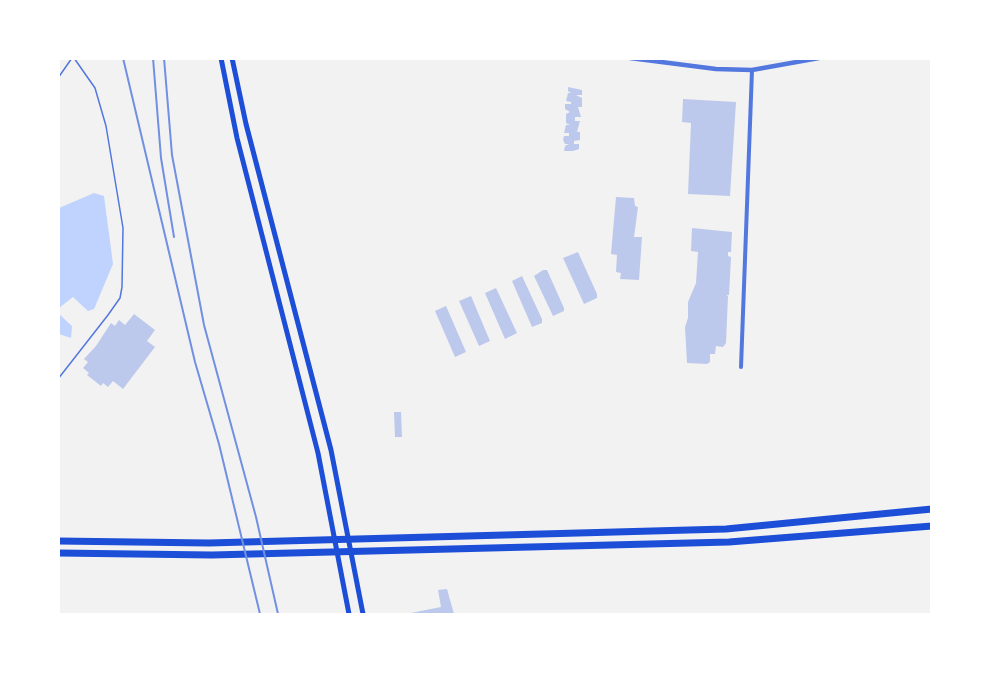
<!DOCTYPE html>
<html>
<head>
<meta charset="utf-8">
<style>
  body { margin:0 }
  #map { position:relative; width:990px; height:673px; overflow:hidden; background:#f2f2f2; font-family:"DM Sans",sans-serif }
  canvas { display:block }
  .frame { position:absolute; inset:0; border:60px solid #fff; pointer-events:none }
</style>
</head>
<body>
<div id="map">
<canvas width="990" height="673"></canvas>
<div class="frame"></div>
</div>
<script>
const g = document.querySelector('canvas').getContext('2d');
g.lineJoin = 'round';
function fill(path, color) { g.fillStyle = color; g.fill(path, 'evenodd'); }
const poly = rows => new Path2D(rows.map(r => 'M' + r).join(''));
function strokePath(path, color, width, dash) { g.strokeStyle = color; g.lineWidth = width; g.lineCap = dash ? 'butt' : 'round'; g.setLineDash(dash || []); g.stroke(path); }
fill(poly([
  [94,193,104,196,113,264,94,309,88,311,73,297,59,308,60,315,72,326,71,338,59,334,59,208]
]), '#bfd3fe');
fill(poly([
  [568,87,582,90,582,95,576,95,582,98,582,107,578,107,581,117,575,117,575,121,580,121,577,132,580,132,580,140,574,141,574,144,579,144,579,149,573,151,564,151,565,146,569,144,565,144,563,140,564,136,569,136,569,133,564,133,566,125,570,125,566,123,566,114,570,112,565,109,565,104,571,104,571,102,566,101,568,93,571,93,568,91],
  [683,99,736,102,730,196,688,194,691,123,682,122],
  [616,197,634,198,635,206,638,207,634,237,642,237,639,280,620,279,621,273,616,272,617,255,611,254],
  [692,228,732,232,731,252,728,252,728,256,731,257,729,295,726,295,728,296,726,343,723,347,716,346,715,354,710,354,710,362,707,364,687,363,685,327,688,318,688,302,696,283,698,252,691,251],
  [578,252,597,294,597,298,584,304,563,258],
  [543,270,547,270,564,308,564,311,553,316,534,276],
  [522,276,542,319,542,323,532,327,512,281],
  [496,288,517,333,505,339,485,293],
  [471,296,490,341,479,346,459,301],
  [446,306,466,352,455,357,435,311],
  [134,314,155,330,147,341,155,347,123,389,113,381,108,387,103,383,101,386,87,375,89,373,83,368,88,362,84,359,96,346,111,323,115,326,119,320,125,325],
  [394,412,401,412,402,437,395,437],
  [447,589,454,614,406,614,441,607,438,590]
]), '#bdc9ec');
strokePath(poly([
  [58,78,72,58],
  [58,379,108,315,120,298,122,287,123,228,106,126,95,88,74,58]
]), '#5277de', 1.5);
strokePath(poly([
  [741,367,752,70]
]), '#5277de', 4);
strokePath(poly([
  [630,58,716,69,752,70,819,58]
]), '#5277de', 4.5);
strokePath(poly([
  [221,58,237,138,318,453,349,614],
  [232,58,246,124,331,450,363,614]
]), '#1d4ed8', 5);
strokePath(poly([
  [58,541,209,543,726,529,932,509],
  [58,553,212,555,729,542,932,526]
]), '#1d4ed8', 7);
strokePath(poly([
  [123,58,195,362,219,444,260,614],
  [153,58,161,158,174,237],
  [164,58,172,155,204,325,256,517,278,614]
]), '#7290e2', 2);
</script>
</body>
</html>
